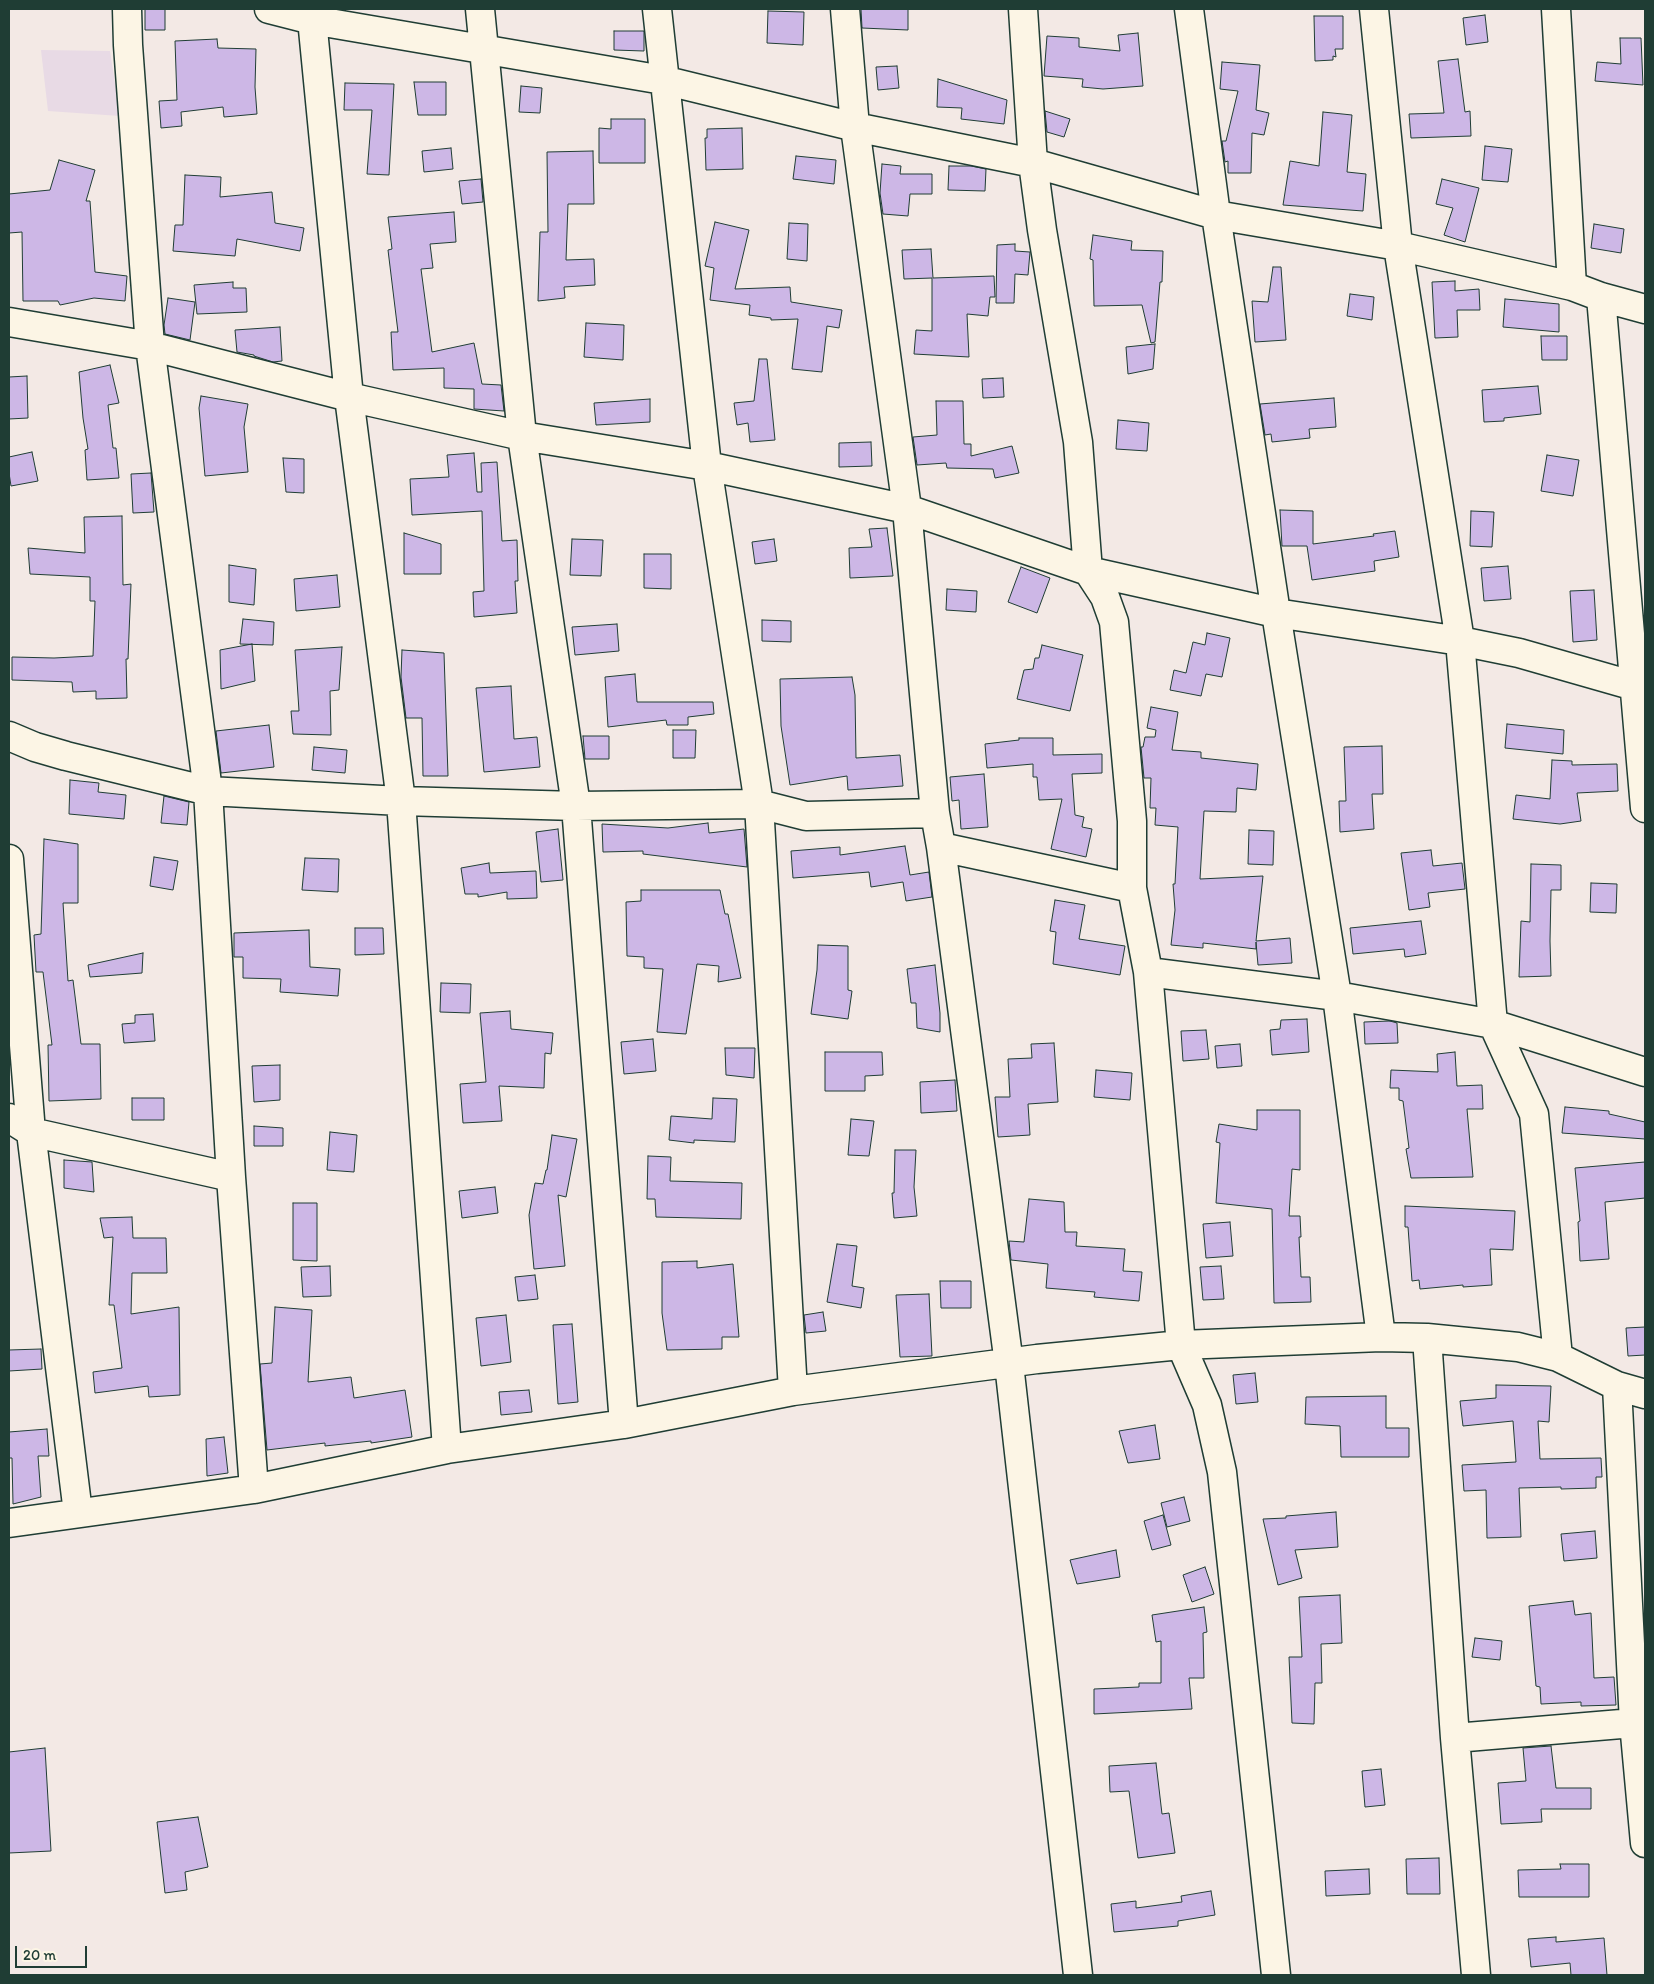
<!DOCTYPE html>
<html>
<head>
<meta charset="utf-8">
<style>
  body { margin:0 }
  #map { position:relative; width:1654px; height:1984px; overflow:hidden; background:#f3e9e5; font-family:Itim,sans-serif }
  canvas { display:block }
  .frame { position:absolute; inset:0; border:10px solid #1f3d34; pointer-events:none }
  .scale { position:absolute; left:15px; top:1946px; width:72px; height:22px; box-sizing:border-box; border:2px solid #1f3d34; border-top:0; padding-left:6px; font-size:15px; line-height:18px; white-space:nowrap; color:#1f3d34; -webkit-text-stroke:4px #fcf5e5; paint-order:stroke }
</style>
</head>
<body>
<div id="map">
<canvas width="1654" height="1984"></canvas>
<div class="frame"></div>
<div class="scale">20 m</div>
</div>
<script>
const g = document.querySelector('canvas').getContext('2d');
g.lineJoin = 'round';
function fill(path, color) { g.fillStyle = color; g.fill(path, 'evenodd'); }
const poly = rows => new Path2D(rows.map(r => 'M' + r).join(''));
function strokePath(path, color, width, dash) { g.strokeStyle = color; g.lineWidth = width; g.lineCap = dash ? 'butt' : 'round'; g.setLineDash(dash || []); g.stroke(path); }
fill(poly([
  [41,50,110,51,120,116,48,111]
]), '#e8dae5');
const building = poly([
  [145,9,165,9,165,30,145,30,145,9],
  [861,9,908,9,908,30,862,28,861,9],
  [768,11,804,12,803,45,767,43,768,11],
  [1485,15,1488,42,1466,45,1463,18,1485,15],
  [1314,16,1343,16,1343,49,1335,49,1336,57,1333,56,1333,60,1315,61,1314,16],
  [614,31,644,31,644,51,614,50,614,31],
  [1138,33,1143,86,1103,89,1082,87,1083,79,1044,76,1047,36,1079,38,1079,47,1120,51,1118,35,1138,33],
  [1620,38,1641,38,1643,85,1595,81,1597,62,1621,64,1620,38],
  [217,39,218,48,256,49,255,87,257,114,224,117,223,107,181,112,182,126,161,128,159,101,177,100,175,41,217,39],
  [1458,59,1465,112,1470,111,1471,136,1411,138,1409,114,1444,113,1438,61,1458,59],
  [1222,62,1260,65,1256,110,1269,113,1264,135,1252,133,1251,173,1228,173,1228,161,1225,162,1222,141,1226,141,1238,91,1220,89,1222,62],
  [897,66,899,88,878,90,876,67,897,66],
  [938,79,1007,100,1004,124,961,119,962,108,937,107,938,79],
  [414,82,446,82,446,115,418,115,414,82],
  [345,83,394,84,389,175,367,174,372,110,344,110,345,83],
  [521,86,542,88,540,113,519,112,521,86],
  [1045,111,1070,119,1064,137,1047,132,1045,111],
  [1323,112,1352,115,1347,172,1366,174,1363,211,1283,205,1290,161,1319,166,1323,112],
  [611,119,645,119,645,163,599,163,599,128,611,129,611,119],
  [742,128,743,169,706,170,705,138,707,138,707,129,742,128],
  [1485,146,1512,149,1508,182,1482,180,1485,146],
  [451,148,453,169,424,172,422,151,451,148],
  [593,151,594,204,568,204,566,260,594,259,595,285,564,287,565,298,538,301,540,232,548,232,547,152,593,151],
  [796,156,836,160,834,184,793,179,796,156],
  [59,160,95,170,86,201,90,201,95,272,127,276,125,301,94,298,60,305,58,301,23,301,22,232,9,233,9,194,50,190,59,160],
  [882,164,901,166,900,174,932,174,932,194,910,194,908,216,883,214,880,193,882,164],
  [949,166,971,166,986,169,985,191,948,190,949,166],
  [185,175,221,177,220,197,272,192,275,223,304,228,300,251,237,239,235,256,173,251,175,225,183,225,185,175],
  [481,179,483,202,462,204,459,181,481,179],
  [1442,179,1479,188,1465,242,1444,235,1453,208,1436,204,1442,179],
  [454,212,456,242,430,244,433,268,421,269,432,352,474,343,482,384,501,385,504,411,474,409,474,389,444,388,444,368,393,370,391,332,398,332,388,250,392,249,388,217,454,212],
  [715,222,749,230,735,289,790,287,791,302,842,310,839,328,827,326,822,372,792,369,798,319,771,320,771,318,749,315,750,305,710,300,714,268,705,266,715,222],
  [789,223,808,224,807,261,787,259,789,223],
  [1594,224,1624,229,1621,253,1591,248,1594,224],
  [1093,235,1132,241,1131,250,1163,251,1162,282,1160,282,1155,342,1151,343,1142,305,1094,306,1093,260,1090,259,1093,235],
  [1015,244,1015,251,1030,252,1028,275,1015,274,1014,303,996,303,997,245,1015,244],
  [931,249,933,278,994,276,995,297,990,297,988,316,967,314,969,357,914,354,916,330,932,331,932,278,904,279,902,250,931,249],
  [1273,267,1281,267,1286,340,1255,342,1252,301,1268,302,1273,267],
  [1455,281,1455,291,1479,289,1480,310,1457,310,1458,337,1435,338,1432,282,1455,281],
  [233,282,233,288,246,288,247,312,197,314,194,285,233,282],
  [1350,294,1374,297,1372,320,1347,316,1350,294],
  [168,298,195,302,190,340,165,334,164,325,168,298],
  [1505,299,1559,304,1559,332,1503,327,1505,299],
  [586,323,624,325,623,360,584,357,586,323],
  [280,327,282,361,273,362,254,356,254,355,237,352,235,330,280,327],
  [1541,336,1567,336,1567,360,1542,360,1541,336],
  [1155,344,1153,369,1128,374,1126,347,1155,344],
  [759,359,767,359,775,440,750,442,748,423,737,425,734,403,754,401,759,359],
  [110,365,119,403,108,405,113,448,116,448,119,478,87,480,85,450,88,449,83,418,79,372,110,365],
  [27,376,28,418,9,419,9,377,27,376],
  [1003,378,1004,397,983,398,982,379,1003,378],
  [1538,386,1541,414,1504,418,1504,421,1484,422,1482,390,1538,386],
  [201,396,248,404,244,427,248,472,205,476,199,408,201,396],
  [1334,398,1336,427,1309,429,1310,438,1272,442,1271,434,1265,435,1260,404,1334,398],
  [650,399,650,422,596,425,594,403,650,399],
  [936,401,963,401,964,444,971,444,971,456,1012,446,1019,473,995,478,993,469,947,468,946,463,917,465,913,437,937,435,936,401],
  [1118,420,1149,423,1147,451,1116,449,1118,420],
  [871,442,872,466,839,467,839,443,871,442],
  [32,452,38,481,11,486,9,473,9,457,32,452],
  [474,453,477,492,482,492,481,463,497,462,502,541,517,540,518,581,515,581,517,613,474,617,473,592,484,591,482,511,412,515,410,479,449,477,447,455,474,453],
  [1547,455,1579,460,1573,496,1541,491,1547,455],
  [283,458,304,459,304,493,286,492,283,458],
  [151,473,154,512,133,513,131,474,151,473],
  [1280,510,1313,511,1313,544,1374,536,1373,534,1395,531,1399,557,1374,561,1375,571,1312,580,1307,546,1282,546,1280,510],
  [1471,511,1494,512,1492,547,1470,546,1471,511],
  [122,516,123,585,131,584,128,659,126,659,127,698,96,699,96,691,73,692,72,682,12,680,12,657,54,658,93,656,95,601,90,601,90,577,30,574,28,548,85,553,84,517,122,516],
  [887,528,893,576,850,578,849,548,872,547,869,529,887,528],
  [404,533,441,544,441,574,404,574,404,533],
  [572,539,603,540,601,576,570,575,572,539],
  [774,539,777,561,755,564,752,542,774,539],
  [644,554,671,554,671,589,644,588,644,554],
  [229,565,256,569,254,605,229,602,229,565],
  [1508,566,1511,599,1484,601,1481,568,1508,566],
  [1021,567,1050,578,1037,613,1008,602,1021,567],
  [337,575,340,607,296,611,294,579,337,575],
  [947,589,977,591,976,612,946,610,947,589],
  [1594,590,1597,640,1573,642,1570,591,1594,590],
  [243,619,274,622,273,645,240,644,243,619],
  [762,620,791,621,791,642,762,641,762,620],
  [617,624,619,651,575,655,572,627,617,624],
  [1207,633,1230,638,1222,677,1206,674,1201,696,1170,690,1174,670,1186,673,1193,642,1205,645,1207,633],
  [252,644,255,681,221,689,220,650,252,644],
  [1042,645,1083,655,1070,711,1017,699,1024,670,1033,669,1035,658,1039,658,1042,645],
  [342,647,339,690,330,691,331,735,293,734,291,711,299,711,295,650,342,647],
  [402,650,444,653,448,776,423,776,422,718,406,718,401,677,402,650],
  [635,674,637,702,713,702,714,714,688,717,688,725,667,725,666,720,608,727,605,677,635,674],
  [852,677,855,695,856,758,900,755,903,786,848,790,847,776,790,785,781,726,780,679,852,677],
  [511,686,514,739,537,737,540,767,484,772,476,688,511,686],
  [1151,707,1178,712,1172,750,1201,752,1201,758,1258,764,1256,790,1237,788,1236,812,1204,811,1200,879,1263,876,1256,941,1290,938,1292,963,1258,965,1256,942,1256,949,1203,943,1203,948,1171,945,1175,910,1173,884,1175,884,1178,827,1155,825,1156,808,1150,808,1151,778,1144,778,1141,747,1143,747,1145,737,1155,737,1156,730,1147,728,1151,707],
  [1507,724,1564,730,1563,754,1505,748,1507,724],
  [269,725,274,767,221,773,216,731,269,725],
  [673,730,696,730,695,758,673,758,673,730],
  [583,736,609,736,609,759,585,759,583,736],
  [1019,738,1053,738,1053,755,1102,754,1102,773,1072,774,1075,815,1084,817,1082,827,1092,829,1086,857,1051,849,1062,799,1039,800,1037,777,1033,777,1033,764,987,768,985,744,1019,740,1019,738],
  [1382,746,1383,794,1372,794,1374,829,1340,832,1339,801,1346,801,1344,747,1382,746],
  [314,747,347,750,345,773,312,770,314,747],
  [1552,760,1572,761,1572,765,1617,764,1618,791,1577,793,1581,821,1560,824,1513,819,1516,795,1550,799,1552,760],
  [984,774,988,827,961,829,959,800,952,801,950,777,984,774],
  [70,780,99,783,98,792,126,795,124,819,69,814,70,780],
  [164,796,189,802,187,825,161,823,164,796],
  [708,823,709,833,744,829,747,867,643,854,643,851,603,852,602,824,668,828,708,823],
  [558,829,563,880,541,882,536,832,558,829],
  [1249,830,1274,831,1273,865,1248,864,1249,830],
  [44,839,78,844,78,903,63,903,68,981,73,980,81,1044,100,1044,101,1099,49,1101,48,1045,52,1045,43,972,36,972,34,935,41,934,44,839],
  [905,846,910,875,929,872,932,897,906,901,903,882,871,887,869,872,793,878,791,851,840,847,840,855,905,846],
  [1431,850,1433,866,1462,863,1465,889,1428,893,1430,907,1409,910,1401,853,1431,850],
  [154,857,178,861,173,890,150,886,154,857],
  [305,858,339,859,338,892,302,890,305,858],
  [489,863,490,873,536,871,537,898,507,899,507,892,478,897,478,894,465,894,461,868,489,863],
  [1531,864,1561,865,1561,890,1551,890,1550,941,1551,976,1519,977,1521,921,1530,922,1531,864],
  [1591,883,1617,884,1616,913,1590,912,1591,883],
  [641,890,720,890,725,914,728,914,741,978,718,982,719,966,697,964,686,1034,657,1032,663,969,644,968,644,957,627,956,626,902,641,901,641,890],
  [1055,900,1085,905,1079,939,1125,946,1120,975,1053,964,1056,932,1050,931,1055,900],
  [1421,921,1426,954,1405,957,1404,949,1353,954,1350,928,1421,921],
  [355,928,383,928,384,954,355,955,355,928],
  [309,930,310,967,340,969,338,996,280,992,281,979,243,978,243,957,234,957,234,933,309,930],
  [818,945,848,946,848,990,852,991,848,1019,811,1014,817,970,818,945],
  [143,953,142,973,90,977,88,965,143,953],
  [935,965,940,1013,940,1032,917,1028,916,1003,911,1003,907,969,935,965],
  [441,983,471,984,470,1013,440,1012,441,983],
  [510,1011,511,1029,553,1033,551,1054,545,1053,544,1088,499,1086,502,1121,463,1123,460,1084,486,1082,480,1013,510,1011],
  [153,1014,155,1041,124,1043,122,1024,135,1023,135,1015,153,1014],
  [1307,1019,1309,1052,1272,1055,1270,1030,1280,1029,1281,1020,1307,1019],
  [1390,1021,1397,1023,1398,1043,1365,1044,1364,1022,1390,1021],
  [1206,1030,1209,1059,1183,1061,1181,1031,1206,1030],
  [653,1039,656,1071,624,1074,621,1042,653,1039],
  [1054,1043,1058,1102,1028,1104,1030,1135,998,1137,995,1097,1010,1097,1008,1059,1032,1058,1031,1044,1054,1043],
  [1240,1044,1242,1066,1217,1068,1215,1046,1240,1044],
  [725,1048,755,1048,754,1078,726,1075,725,1048],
  [825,1052,882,1052,883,1075,865,1076,865,1091,825,1091,825,1052],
  [1455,1052,1457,1086,1482,1085,1483,1109,1467,1109,1473,1177,1411,1178,1406,1149,1409,1148,1403,1101,1399,1100,1399,1088,1390,1088,1391,1070,1438,1072,1437,1054,1455,1052],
  [280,1065,280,1100,254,1102,252,1066,280,1065],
  [1096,1070,1132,1073,1130,1100,1094,1097,1096,1070],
  [955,1080,957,1111,921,1113,920,1082,955,1080],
  [132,1098,164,1098,164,1120,132,1120,132,1098],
  [713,1098,737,1099,735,1142,694,1140,694,1143,669,1140,671,1116,712,1119,713,1098],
  [1565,1107,1609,1111,1609,1114,1645,1122,1645,1139,1562,1133,1565,1107],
  [1257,1110,1300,1110,1300,1170,1292,1169,1289,1216,1300,1216,1301,1237,1299,1237,1301,1277,1310,1277,1311,1302,1274,1303,1272,1209,1216,1203,1220,1143,1216,1142,1219,1124,1257,1130,1257,1110],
  [851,1119,874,1121,869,1156,848,1155,851,1119],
  [254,1126,283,1128,283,1146,254,1146,254,1126],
  [330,1132,357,1135,354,1172,327,1170,330,1132],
  [552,1135,577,1139,566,1197,558,1195,565,1266,534,1269,529,1215,535,1183,543,1184,546,1170,547,1170,552,1135],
  [895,1150,916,1150,914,1187,917,1216,894,1218,892,1193,894,1193,895,1150],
  [648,1156,671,1157,670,1181,742,1183,741,1219,656,1217,655,1199,647,1199,648,1156],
  [64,1160,92,1162,94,1192,64,1188,64,1160],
  [1645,1162,1645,1198,1605,1202,1609,1259,1580,1261,1578,1222,1580,1221,1575,1168,1645,1162],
  [495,1187,498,1213,462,1218,459,1191,495,1187],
  [1029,1199,1064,1202,1065,1232,1077,1232,1076,1246,1125,1249,1123,1271,1142,1272,1139,1301,1094,1297,1095,1292,1046,1288,1048,1264,1011,1260,1009,1241,1024,1242,1029,1199],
  [293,1203,317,1203,317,1261,293,1260,293,1203],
  [1405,1206,1515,1211,1513,1250,1490,1249,1492,1285,1463,1287,1463,1285,1420,1289,1419,1280,1412,1281,1408,1227,1405,1227,1405,1206],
  [132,1217,133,1238,166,1238,167,1273,132,1273,131,1314,179,1307,180,1395,149,1397,148,1386,95,1393,93,1372,122,1368,114,1305,109,1305,113,1237,104,1238,100,1218,132,1217],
  [1230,1222,1233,1256,1206,1258,1203,1224,1230,1222],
  [837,1244,857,1246,852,1286,864,1288,861,1308,827,1302,837,1244],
  [697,1261,697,1268,733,1264,739,1337,722,1337,722,1349,667,1350,662,1313,662,1262,697,1261],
  [330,1266,331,1296,303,1297,301,1267,330,1266],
  [1221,1266,1224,1299,1203,1300,1200,1267,1221,1266],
  [535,1275,538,1299,518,1301,515,1277,535,1275],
  [940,1281,971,1281,971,1308,941,1308,940,1281],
  [929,1294,932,1356,900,1357,896,1295,929,1294],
  [275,1307,312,1310,308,1382,351,1377,354,1398,405,1390,412,1437,371,1443,371,1441,325,1446,325,1443,267,1450,260,1364,272,1363,275,1307],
  [823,1312,826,1331,806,1333,804,1315,823,1312],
  [506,1315,511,1362,481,1366,476,1318,506,1315],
  [572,1324,578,1402,558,1404,553,1325,572,1324],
  [1645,1327,1645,1355,1628,1356,1626,1328,1645,1327],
  [41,1349,42,1369,9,1371,9,1350,41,1349],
  [1255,1373,1258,1402,1236,1404,1233,1375,1255,1373],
  [1496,1385,1551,1386,1549,1422,1538,1421,1540,1459,1601,1458,1602,1477,1596,1477,1596,1488,1561,1489,1561,1487,1519,1488,1521,1537,1487,1538,1486,1490,1464,1491,1462,1465,1516,1462,1513,1421,1463,1426,1460,1401,1496,1398,1496,1385],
  [529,1390,532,1412,501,1415,499,1392,529,1390],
  [1386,1396,1386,1428,1409,1428,1409,1457,1341,1457,1340,1426,1305,1424,1306,1397,1386,1396],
  [1155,1425,1160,1459,1128,1463,1119,1431,1155,1425],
  [47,1429,49,1456,38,1456,41,1497,13,1504,12,1458,9,1458,9,1432,47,1429],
  [224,1437,228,1473,207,1476,206,1439,224,1437],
  [1184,1497,1190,1521,1167,1527,1161,1503,1184,1497],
  [1336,1512,1338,1547,1295,1550,1302,1578,1278,1585,1263,1519,1286,1518,1286,1516,1336,1512],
  [1163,1515,1171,1545,1152,1550,1144,1521,1163,1515],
  [1595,1531,1597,1558,1564,1561,1561,1534,1595,1531],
  [1116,1550,1120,1577,1077,1584,1070,1560,1116,1550],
  [1205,1567,1214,1594,1192,1602,1183,1575,1205,1567],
  [1340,1595,1342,1643,1321,1644,1322,1683,1315,1683,1314,1724,1292,1723,1289,1657,1302,1657,1299,1597,1340,1595],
  [1573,1601,1575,1615,1591,1613,1594,1678,1614,1677,1616,1705,1581,1706,1581,1702,1541,1704,1540,1687,1536,1686,1529,1606,1573,1601],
  [1204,1607,1207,1632,1203,1633,1204,1678,1189,1678,1192,1709,1094,1714,1094,1689,1139,1687,1139,1683,1161,1683,1161,1641,1156,1642,1152,1615,1204,1607],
  [1475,1638,1502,1641,1500,1660,1472,1657,1475,1638],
  [1551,1746,1556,1788,1591,1788,1591,1809,1541,1809,1542,1822,1501,1824,1498,1783,1526,1781,1523,1748,1551,1746],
  [45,1748,51,1851,9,1853,9,1752,45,1748],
  [1156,1763,1162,1814,1169,1813,1175,1853,1138,1858,1129,1791,1110,1792,1109,1766,1156,1763],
  [1381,1769,1385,1805,1365,1807,1362,1771,1381,1769],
  [198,1817,208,1867,185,1872,187,1890,165,1893,157,1822,198,1817],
  [1439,1858,1440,1894,1407,1894,1406,1859,1439,1858],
  [1560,1864,1589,1864,1589,1897,1519,1897,1518,1870,1561,1869,1560,1864],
  [1369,1869,1370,1894,1326,1896,1325,1871,1369,1869],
  [1211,1891,1215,1915,1178,1921,1178,1926,1114,1932,1111,1904,1136,1901,1136,1908,1182,1902,1181,1896,1211,1891],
  [1556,1937,1556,1942,1604,1938,1607,1975,1571,1975,1570,1963,1531,1967,1528,1939,1556,1937]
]);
fill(building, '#cdb7e6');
strokePath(building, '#1f3d34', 1);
const minor = poly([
  [127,9,128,45,150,346,208,791,231,1177,254,1489],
  [269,9,312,20,663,80,855,127,1033,163,1216,215,1398,246,1572,286,1601,297,1645,309],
  [311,9,349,397,401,801,447,1449],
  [480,9,522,436,576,806,624,1424],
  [657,9,707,466,759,804,793,1391],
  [845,9,855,127,907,509,935,813,941,847,1009,1364,1078,1975],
  [1023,9,1033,163,1042,230,1078,442,1088,571,1105,597,1114,622,1132,821,1132,888,1148,972,1181,1345,1207,1405,1222,1472,1276,1975],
  [1189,9,1216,215,1276,613,1337,996,1381,1337],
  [1374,9,1398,246,1460,641,1493,1024,1534,1114,1558,1357],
  [1556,9,1572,286],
  [1601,297,1645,808],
  [9,322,150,346,349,397,522,436,707,466,907,509,1088,571,1276,613,1460,641,1519,653,1645,689],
  [9,736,35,747,66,756,208,791,401,801,576,806,759,804,806,816,935,813],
  [941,847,1132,888],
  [9,859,31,1132,78,1513],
  [1148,972,1337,996,1493,1024,1645,1072],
  [9,1118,31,1132,231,1177],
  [1427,1338,1455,1738,1476,1975],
  [1617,1386,1634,1723,1645,1843],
  [9,1523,254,1489,447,1449,624,1424,793,1391,1037,1359,1181,1345,1381,1337,1427,1338,1518,1347,1558,1357,1617,1386,1645,1394],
  [1455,1738,1645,1722]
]);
strokePath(minor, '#1f3d34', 31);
strokePath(minor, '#fcf5e5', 28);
</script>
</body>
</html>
